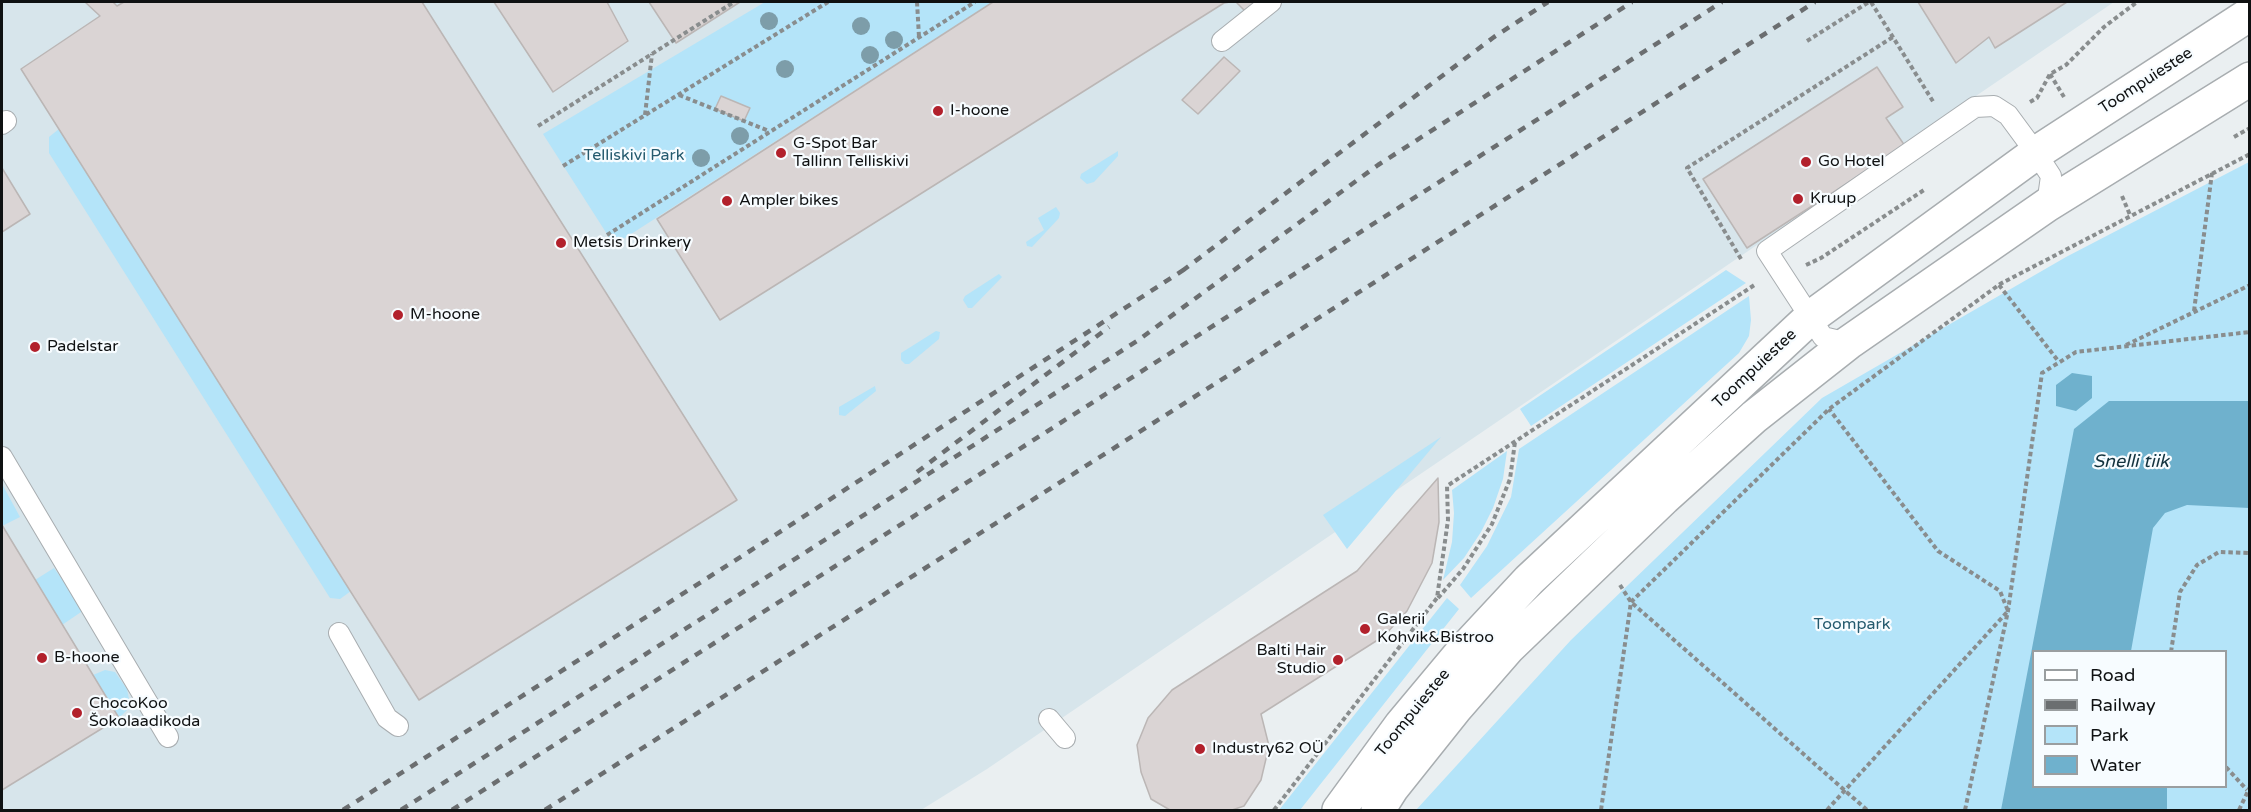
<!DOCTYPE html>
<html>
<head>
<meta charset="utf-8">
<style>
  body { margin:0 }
  #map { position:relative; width:2251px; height:812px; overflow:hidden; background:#eaeff1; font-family:"Varela Round",sans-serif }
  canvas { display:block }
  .frame { position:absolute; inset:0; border:3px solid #0f1112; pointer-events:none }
  .legend { position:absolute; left:2032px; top:650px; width:195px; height:138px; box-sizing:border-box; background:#f7fcff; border:2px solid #9a9ea0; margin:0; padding:8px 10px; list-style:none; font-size:18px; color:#0f1112 }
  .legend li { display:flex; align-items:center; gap:12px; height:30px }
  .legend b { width:30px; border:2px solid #9a9ea0 }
</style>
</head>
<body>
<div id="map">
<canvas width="2251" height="812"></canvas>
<div class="frame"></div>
<ul class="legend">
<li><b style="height:8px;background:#fff"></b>Road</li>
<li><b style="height:8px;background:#6b6e70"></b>Railway</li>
<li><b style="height:16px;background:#b4e4f9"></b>Park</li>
<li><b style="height:16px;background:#6fb1cd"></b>Water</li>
</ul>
</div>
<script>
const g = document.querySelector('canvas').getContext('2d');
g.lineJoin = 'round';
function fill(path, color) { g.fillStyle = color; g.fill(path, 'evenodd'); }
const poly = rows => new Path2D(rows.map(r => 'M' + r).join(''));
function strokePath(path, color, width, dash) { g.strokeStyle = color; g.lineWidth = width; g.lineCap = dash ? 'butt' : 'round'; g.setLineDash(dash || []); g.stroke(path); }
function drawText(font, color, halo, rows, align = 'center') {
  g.font = font + ' "Varela Round",sans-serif'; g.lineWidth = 4.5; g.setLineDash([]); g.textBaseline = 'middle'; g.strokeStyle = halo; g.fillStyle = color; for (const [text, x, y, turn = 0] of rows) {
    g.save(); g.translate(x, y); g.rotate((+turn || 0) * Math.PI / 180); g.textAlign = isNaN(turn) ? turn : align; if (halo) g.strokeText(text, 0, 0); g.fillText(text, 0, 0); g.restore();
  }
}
fill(poly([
  [2,2,2114,2,987,769,921,810,2,810]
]), '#d7e5eb');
fill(poly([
  [765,2,992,2,614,245,543,134],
  [59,129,351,591,340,599,330,598,49,153,49,137],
  [1118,151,1118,156,1094,182,1087,184,1080,178,1081,174],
  [2249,162,2249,810,1416,810,1571,640,1822,398,2066,257],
  [2034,652,2226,652,2226,786,2034,786],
  [1056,207,1060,213,1059,218,1032,247,1027,246,1026,242,1044,230,1038,218],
  [1726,270,1746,283,1531,426,1520,409],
  [999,274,1002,277,972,308,968,308,963,300,965,296],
  [1749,296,1751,320,1749,336,1739,353,1471,598,1460,585,1487,546,1511,497,1519,449],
  [936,331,940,332,939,339,909,364,905,364,901,360,901,353],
  [875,386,876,391,845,416,839,415,839,407],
  [1441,437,1347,549,1323,515],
  [1507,451,1503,479,1493,508,1481,532,1464,558,1443,580,1452,542,1454,513,1452,490],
  [2,484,20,517,2,526],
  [54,568,84,610,62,625,35,580],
  [1447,598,1459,609,1300,810,1279,810],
  [105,670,115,672,127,689,129,699,128,709,119,718,93,675]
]), '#b4e4f9');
fill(poly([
  [2072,373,2092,376,2092,398,2076,411,2056,406,2056,385],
  [2109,401,2249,401,2249,508,2187,505,2165,513,2153,528,2131,651,2034,652,2034,786,2167,787,2167,810,2001,810,2074,429]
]), '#6fb1cd');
const building = poly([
  [85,2,113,2,117,6,124,2,422,2,737,500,419,700,21,69,100,16,85,2],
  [494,2,607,2,628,41,553,92,494,2],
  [649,2,740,2,676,43,649,2],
  [993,2,1230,2,1224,3,720,320,657,219,993,2],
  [1236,2,1269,2,1249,15,1236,2],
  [1918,2,2067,2,1995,48,1989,37,1956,63,1918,2],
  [1224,57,1240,71,1198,114,1182,100,1224,57],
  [1877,67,1903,107,1886,118,1905,146,1747,248,1703,179,1877,67],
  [721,96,750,108,744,121,715,109,721,96],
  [2,168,30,214,2,232,2,168],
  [1438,478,1439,522,1432,563,1407,611,1384,636,1261,714,1269,746,1261,780,1244,806,1232,810,1170,810,1151,799,1141,772,1137,745,1148,718,1172,690,1357,571,1438,478],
  [2,525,119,718,2,790,2,525]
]);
fill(building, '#dad4d4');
strokePath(building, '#bbb6b5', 1.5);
const service = poly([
  [1222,41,1271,2],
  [2,124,6,121],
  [1848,343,1823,337,1767,251,1975,107,1994,106,2008,115,2036,153,2051,176,2047,205],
  [2,457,168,737],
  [339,633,387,718,398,726],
  [1049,719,1065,738]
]);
const secondary = poly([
  [1339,810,1401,725,1462,652,1529,580,1811,317,2036,153,2250,14],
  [1378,810,1392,788,1455,709,1509,647,1664,498,1754,417,1848,343,2047,205,2250,79]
]);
strokePath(service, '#a8adb0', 22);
strokePath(secondary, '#a8adb0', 36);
strokePath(poly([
  [917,2,919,37],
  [1871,2,1934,103],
  [1807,41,1869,2],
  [2050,74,2064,97],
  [679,95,769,131],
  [2030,102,2037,98,2050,74,2066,65,2104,27,2137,2],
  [645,115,652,54],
  [538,126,734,2],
  [2234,137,2250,128],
  [563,166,828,2],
  [2122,196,2130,215],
  [607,235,975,2],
  [1741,259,1687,168,1893,37],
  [1806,265,1821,258,1924,190],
  [1999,285,2059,362],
  [2194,311,2212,173],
  [2126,345,2250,285],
  [1620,585,1631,602,1867,810],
  [1438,598,1463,569,1492,524,1510,479,1515,442],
  [2171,652,2180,592,2197,565,2219,552,2250,553],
  [2226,767,2247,790],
  [1274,810,1437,598,1448,520,1447,486,1756,284],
  [1601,810,1631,602,1829,409,2000,284,2250,154],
  [1827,810,2008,611,2000,591,1938,551,1829,409],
  [1965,810,2008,611,2042,373,2076,352,2250,332],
  [2239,810,2250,787]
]), '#898d8e', 4, [4.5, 3]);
strokePath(service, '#fff', 20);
strokePath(secondary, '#fff', 33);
strokePath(poly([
  [1182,271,1494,37,1548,2],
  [917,472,1109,327],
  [343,810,786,528,1188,267],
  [401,810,1137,341,1378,165,1632,2],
  [452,810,1722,2],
  [545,810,1815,2]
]), '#6b6e70', 4.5, [8, 8]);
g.fillStyle = '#7d9da9';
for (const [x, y] of [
  [769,21],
  [861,26],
  [894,40],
  [870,55],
  [785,69],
  [740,136],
  [701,158]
]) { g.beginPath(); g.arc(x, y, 9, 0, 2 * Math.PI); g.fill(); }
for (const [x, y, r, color] of [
  [938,111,6,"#b2212c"],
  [781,153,6,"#b2212c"],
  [1806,162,6,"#b2212c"],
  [1798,199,6,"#b2212c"],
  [727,201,6,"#b2212c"],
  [561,243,6,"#b2212c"],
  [398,315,6,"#b2212c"],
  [35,347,6,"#b2212c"],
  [1365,629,6,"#b2212c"],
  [42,658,6,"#b2212c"],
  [1338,660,6,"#b2212c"],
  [77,713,6,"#b2212c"],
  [1200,749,6,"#b2212c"]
]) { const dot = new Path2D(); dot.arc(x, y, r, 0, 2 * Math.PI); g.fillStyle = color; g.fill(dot); strokePath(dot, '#f7fcff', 2); }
drawText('16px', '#0f1112', '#f7fcff', [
  ["Toompuiestee",2146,81,-33],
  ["Toompuiestee",1755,369,-43],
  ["Toompuiestee",1413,713,-51]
]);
drawText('16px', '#0f1112', '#f7fcff', [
  ["I-hoone",950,111],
  ["G-Spot Bar",793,144],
  ["Tallinn Telliskivi",793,162],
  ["Go Hotel",1818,162],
  ["Kruup",1810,199],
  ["Ampler bikes",739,201],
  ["Metsis Drinkery",573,243],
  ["M-hoone",410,315],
  ["Padelstar",47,347],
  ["Galerii",1377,620],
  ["Kohvik&Bistroo",1377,638],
  ["Balti Hair",1326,651,"right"],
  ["Studio",1326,669,"right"],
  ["B-hoone",54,658],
  ["ChocoKoo",89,704],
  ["Šokolaadikoda",89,722],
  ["Industry62 OÜ",1212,749]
], 'left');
drawText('16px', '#245a6e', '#f7fcff', [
  ["Telliskivi Park",634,156],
  ["Toompark",1852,625]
]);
drawText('italic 18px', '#13333f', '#f7fcff', [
  ["Snelli tiik",2131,462]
]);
</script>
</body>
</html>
